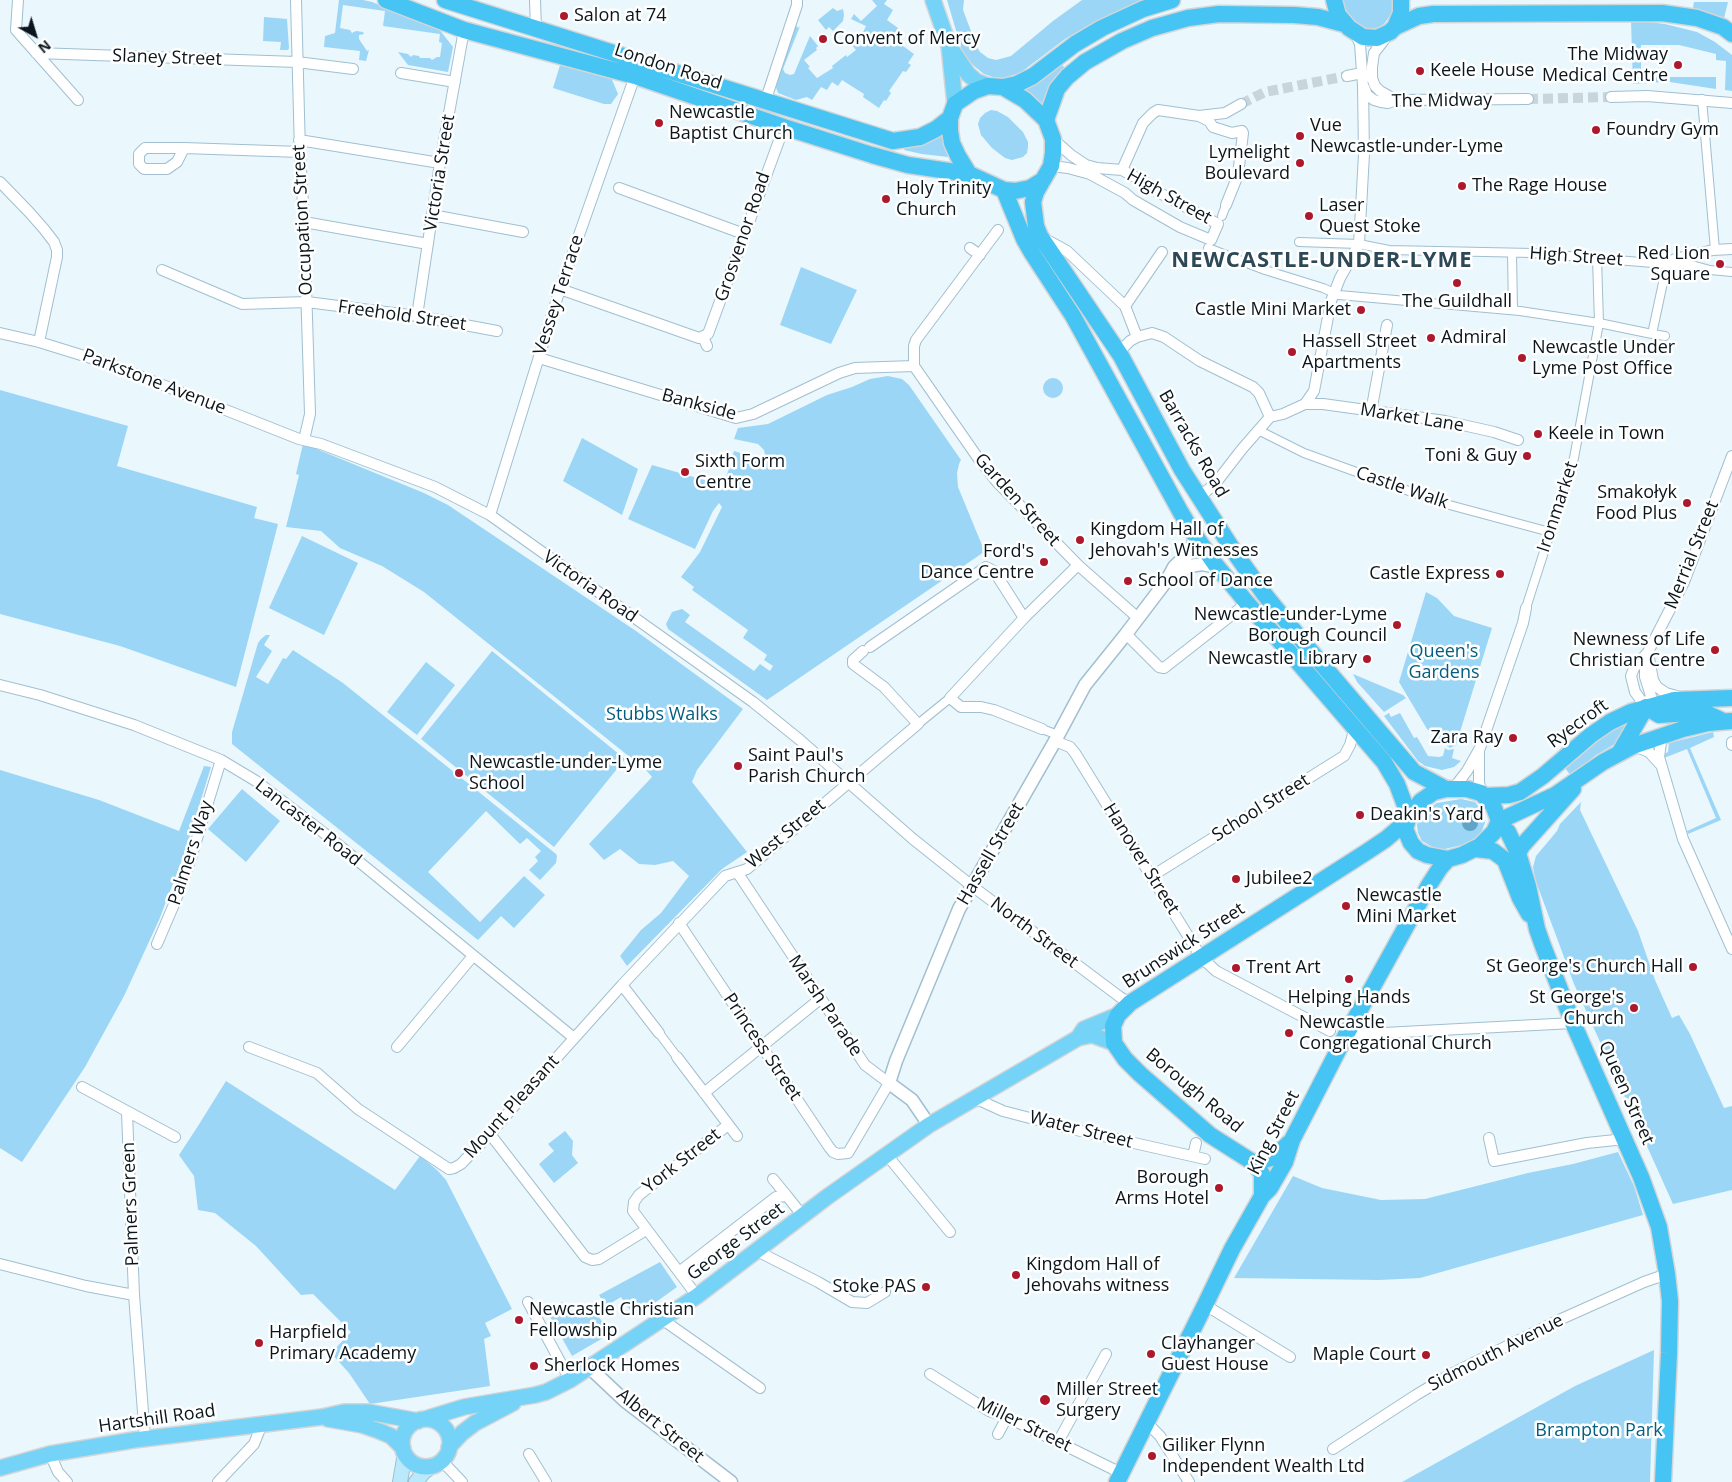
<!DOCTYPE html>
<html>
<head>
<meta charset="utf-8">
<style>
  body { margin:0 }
  #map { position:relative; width:1732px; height:1482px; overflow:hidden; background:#eaf7fd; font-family:"Open Sans",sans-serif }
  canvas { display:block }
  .north { position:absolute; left:10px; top:10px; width:50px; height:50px; -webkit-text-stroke:4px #fff; paint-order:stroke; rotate:141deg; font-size:14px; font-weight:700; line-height:20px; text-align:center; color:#0a161b }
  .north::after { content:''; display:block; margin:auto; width:18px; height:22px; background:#0a161b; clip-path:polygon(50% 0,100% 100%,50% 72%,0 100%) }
</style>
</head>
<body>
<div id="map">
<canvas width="1732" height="1482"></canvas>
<div class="north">N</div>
</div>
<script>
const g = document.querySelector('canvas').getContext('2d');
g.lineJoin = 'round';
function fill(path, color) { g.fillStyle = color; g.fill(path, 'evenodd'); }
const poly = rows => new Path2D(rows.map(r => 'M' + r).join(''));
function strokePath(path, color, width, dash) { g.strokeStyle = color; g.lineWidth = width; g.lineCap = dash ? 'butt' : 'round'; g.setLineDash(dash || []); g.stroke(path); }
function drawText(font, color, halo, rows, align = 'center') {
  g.font = font + ' "Open Sans",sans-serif'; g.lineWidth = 5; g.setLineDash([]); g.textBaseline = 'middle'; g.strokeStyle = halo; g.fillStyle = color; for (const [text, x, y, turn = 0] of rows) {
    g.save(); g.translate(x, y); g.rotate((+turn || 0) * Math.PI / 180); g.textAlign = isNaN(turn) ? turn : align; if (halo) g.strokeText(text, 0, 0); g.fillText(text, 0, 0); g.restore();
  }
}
fill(poly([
  [339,0,363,0,372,2,439,29,453,47,448,72,408,65,398,52,408,54,411,57,413,55,419,56,420,58,430,58,432,60,437,57,440,57,442,43,439,42,440,34,383,26,385,11,343,5,340,28,350,30,352,33,356,31,363,32,364,34,359,35,359,39,367,51,369,50,366,61,359,60,360,51,324,47,325,36,335,33],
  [872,0,887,0,884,4,893,10,887,20,898,28,892,38,914,54,908,63,911,65,906,72,903,71,889,91,891,93,886,101,884,100,879,108,863,97,864,94,842,80,838,86,832,82,827,90,821,87,812,100,807,97,796,100,778,93,775,85,795,24,798,28,800,26,783,69,785,73,790,75,794,74,810,36,818,46,816,48,817,50,804,60,810,67,808,68,817,78,833,68,832,66,846,55,847,57,856,50,848,40,857,45,866,26,851,19,854,14,861,21,877,6],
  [947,0,964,0,963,10,977,47,980,52,988,58,996,60,1011,56,1053,21,1082,0,1142,0,1089,25,1065,39,1020,73,1003,78,993,77,984,74,974,66,963,54],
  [1342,0,1392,0,1393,6,1392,13,1384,24,1378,28,1365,29,1351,20,1345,11],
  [1694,2,1728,2,1724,18,1693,8],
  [833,8,837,11,843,9,844,15,843,21,833,31,829,27,826,30,818,20],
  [264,17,287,19,289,48,288,50,280,50,281,42,263,41],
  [1631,20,1665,24,1697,32,1715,42,1732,55,1732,91,1725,90,1726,61,1716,60,1716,54,1679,45,1641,45,1641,76,1662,77,1663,82,1633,84],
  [561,62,610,75,618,94,611,104,604,104,553,88],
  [1062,65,1065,68,1050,86,1041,105,1024,89,1046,77],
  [1670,77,1716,77,1716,89,1670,82],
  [991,110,997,111,1008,117,1023,132,1028,142,1028,147,1027,153,1023,157,1012,160,1005,158,992,148,981,135,978,124,980,118,985,113],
  [941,134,950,155,948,157,922,154,904,150,906,147,920,145],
  [801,267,857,290,831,344,780,325],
  [888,376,902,379,909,385,961,460,959,464,957,473,958,487,984,550,984,552,767,700,668,629,666,624,672,612,682,609,690,615,685,622,754,671,760,664,770,671,773,666,764,660,767,655,743,638,748,630,692,590,694,587,681,577,700,552,722,507,719,503,713,511,695,549,628,519,652,465,711,482,726,478,734,451,757,458,764,466,767,463,764,450,758,444,734,439,738,428,768,424,827,395,852,387,870,379],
  '1043 388a10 10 0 1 1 20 0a10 10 0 1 1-20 0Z',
  [0,390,128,426,117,466,257,507,254,518,278,524,236,687,120,646,0,614],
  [582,438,638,469,622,515,563,481],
  [303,444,311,445,319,450,424,493,448,505,636,631,743,709,697,770,692,782,747,852,722,869,627,966,620,956,641,930,661,913,689,876,673,861,655,865,639,864,620,849,604,860,589,844,652,777,646,770,424,592,382,566,340,548,321,531,286,527,299,475,296,474],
  [302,536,358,563,324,635,269,608],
  [1426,592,1437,598,1454,616,1492,628,1456,745,1450,748,1427,729,1399,682],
  [266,635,270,635,264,645,272,651,256,677,268,684,283,658,286,659,293,650,343,683,556,854,557,856,556,863,540,880,529,870,538,861,535,857,541,851,527,838,520,844,486,811,428,872,480,922,524,876,545,895,514,928,501,916,478,940,232,744,232,732,258,643,261,639],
  [492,651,625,759,554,847,421,739],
  [426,662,455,685,417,735,387,712],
  [1353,674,1403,695,1406,698,1384,712,1357,682],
  [1389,713,1391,717,1400,713,1414,738,1417,737,1428,756,1439,757,1443,756,1445,748,1448,750,1454,749,1452,758,1461,761,1454,767,1442,770,1425,766,1418,761,1384,716],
  [1628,723,1620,741,1596,755,1571,776,1565,768,1585,750,1607,733],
  [1713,732,1714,737,1690,748,1721,820,1688,834,1687,831,1716,818,1687,749,1664,758,1664,754,1668,752,1669,743],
  [204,766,211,767,185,852,159,920,124,996,85,1067,22,1162,0,1148,0,770,99,800,179,831],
  [242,789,280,821,246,862,208,829],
  [1461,799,1475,802,1483,812,1485,823,1481,833,1470,843,1445,849,1436,849,1422,841,1418,833,1417,825,1420,817,1425,811,1437,803],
  [1581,802,1580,810,1638,931,1655,980,1672,1018,1679,1015,1690,1034,1724,1108,1732,1106,1732,1190,1673,1204,1574,984,1535,879,1533,867,1536,856,1557,831,1560,824],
  [226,1081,395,1190,420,1156,437,1170,446,1180,512,1309,485,1323,491,1336,484,1339,490,1386,370,1404,349,1373,331,1353,351,1332,313,1294,301,1295,256,1246,215,1213,198,1210,194,1176,179,1155,198,1126],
  [565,1131,573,1141,572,1155,578,1163,554,1183,539,1164,554,1151,548,1144],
  [1618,1152,1634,1186,1643,1215,1420,1278,1379,1280,1234,1278,1293,1176,1322,1188,1381,1200,1425,1199,1528,1173,1573,1164],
  [660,1262,677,1287,635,1317,621,1297,606,1306,599,1295],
  [562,1302,571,1317,592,1306,610,1334,572,1356,549,1315,549,1311,554,1306],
  [1654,1350,1650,1482,1402,1482,1575,1386]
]), '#9bd6f6');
fill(poly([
  '1462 823a8 8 0 1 1 16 0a8 8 0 1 1-16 0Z'
]), '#62a4c5');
strokePath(poly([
  [1528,99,1611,97],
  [1241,104,1265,92,1347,76]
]), '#c8d5db', 10, [10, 5]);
const pedestrian = poly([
  [1702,99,1715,250],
  [1222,216,1226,205],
  [1299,242,1359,244,1389,250,1532,253,1677,265,1688,264,1710,270,1732,272],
  [1208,248,1265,270,1323,288,1339,295,1520,311,1599,323,1652,334,1667,264],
  [1512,253,1513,310],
  [1652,334,1665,336],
  [1258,430,1304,453,1442,503,1550,532],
  [1526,608,1574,458,1599,323,1597,258],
  [918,724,950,698],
  [1042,729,1058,735],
  [659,1033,677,1057]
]);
const minor = poly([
  [18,0,16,30,78,100],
  [296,0,300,152,304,222,310,414,304,440],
  [535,0,536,29],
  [1388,35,1374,53,1372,67,1372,78,1375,86,1380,91,1396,100],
  [36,53,297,62,353,69],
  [401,73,455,82],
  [1347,76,1362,73],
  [1364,87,1367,95,1374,100,1381,102,1388,103,1396,100,1528,99],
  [1611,97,1647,96,1732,103],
  [765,102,797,5,797,0],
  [1199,116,1209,121,1213,127,1232,133,1242,131,1243,133,1238,175,1226,205],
  [299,140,440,163],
  [184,148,177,162,167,169,144,169,139,164,139,154,145,148,184,148,300,152],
  [1051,166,1068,168,1090,174,1125,193,1133,200,1180,227,1211,240,1218,224,1154,190,1148,184,1122,170,1097,168,1086,165,1071,155,1053,139],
  [1122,170,1143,123,1153,113,1158,110,1199,116,1225,113,1241,104],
  [0,182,29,212,44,229,54,242,57,250,57,257,39,342],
  [619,188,744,234],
  [432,215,523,232],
  [304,222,428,244],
  [998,230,916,340,914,346,914,366,978,458,997,482,1078,565,1138,618],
  [1045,239,1067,251,1125,306,1137,337],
  [970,248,980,255],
  [1667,264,1675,259,1713,250,1732,249],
  [162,270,242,304,307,302,417,316,497,331],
  [560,289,699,338,708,334,784,127],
  [1125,306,1162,252],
  [417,316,440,163,464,30],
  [0,333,39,342,107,363,299,439,321,444,435,487,490,515,753,702,800,740,913,839,972,886,1120,997,1130,1003],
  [703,337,707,346],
  [1121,356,1123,348,1130,341,1137,337,1152,333,1164,337,1200,361,1253,387,1259,393,1270,417],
  [539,358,736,418,753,414,839,373,855,368,914,366],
  [1305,404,1323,404,1445,421,1494,432,1518,440],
  [1371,412,1387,325],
  [1199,497,1215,484,1242,449,1270,417,1283,414,1305,404,1314,391,1331,301,1340,278,1359,244,1364,154,1363,86,1360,44,1355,33],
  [490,515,560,289,635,76],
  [1126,634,1159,667,1164,668,1247,603],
  [870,647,986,567,994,571,1024,618],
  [1648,652,1645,668,1645,677,1651,696,1646,707,1635,692,1631,676,1634,668,1648,652,1684,582,1732,456],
  [1649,658,1653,680,1657,687,1666,693,1680,697],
  [0,685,40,695,134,725,221,760,256,781,324,833,574,1038],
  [1042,729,994,710,981,707,961,707,950,698,1024,618,1078,565],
  [1665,734,1661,742,1659,757,1683,839,1732,949],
  [1055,741,1070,747,1075,753,1201,957,1216,971,1330,1031],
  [1732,742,1732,745],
  [1634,746,1649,752,1660,764],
  [1479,751,1479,782,1481,793],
  [1453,789,1467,771,1480,748,1523,623,1526,608],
  [1152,876,1344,756,1350,745,1355,727],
  [679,923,829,1147,833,1152,838,1154,848,1153,889,1083,865,1065,737,872],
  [157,944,175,902,191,858,221,760],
  [622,985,659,1033],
  [1346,1035,1573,1023],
  [249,1047,317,1073,358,1109,449,1169,454,1168,461,1164,490,1134,534,1083,622,985,725,876,747,869,918,724,884,687,853,664,853,660,863,651],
  [397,1047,473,956],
  [677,1057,737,1136],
  [82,1087,175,1137],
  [704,1093,820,999],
  [972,1100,981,1101,1003,1111,1072,1129,1205,1159],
  [127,1112,134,1295,145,1438],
  [490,1134,585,1257,592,1260,599,1259,646,1230],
  [1489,1138,1494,1161,1587,1143,1625,1139],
  [886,1154,950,1232],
  [1193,1156,1196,1143],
  [773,1179,787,1196],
  [757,1251,818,1282,852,1302,867,1303,885,1292],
  [0,1264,86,1286,134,1295],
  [679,1272,776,1197,787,1196,802,1215],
  [697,1296,633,1211,634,1202,639,1195,728,1125],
  [528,1302,570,1380],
  [1205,1305,1290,1357],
  [663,1320,760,1388],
  [930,1374,989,1411,1007,1417,1121,1473],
  [1146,1425,1151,1427,1160,1436,1189,1482],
  [998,1434,1007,1417],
  [1058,1442,1106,1354],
  [1333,1449,1416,1395,1453,1373,1559,1320,1644,1282,1667,1274],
  [50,1454,58,1472,67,1482],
  [529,1454,546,1482],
  [442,1461,462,1482],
  [218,1482,254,1444,262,1424]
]);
const tertiary = poly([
  [1171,577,1190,566,1202,564,1212,566,1220,572],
  [929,1125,912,1100,889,1083,896,1061,959,909,1055,741,1085,685,1126,634,1167,580,1174,567,1190,552,1194,542,1194,534],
  [590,1368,625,1401,731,1482]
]);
const secondary = poly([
  [400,1482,405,1453],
  [416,1482,423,1473,433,1465]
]);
const primary = poly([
  [933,0,949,46,955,104],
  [950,47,968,74,976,81,988,86],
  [1078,1038,1092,1035,1114,1043],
  [328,1419,362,1425,379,1431,391,1436,403,1448],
  [425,1419,464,1407,535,1395,546,1392,570,1380,697,1296,827,1197,929,1125,1078,1038,1084,1029,1118,1015],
  '402 1443a24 24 0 1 1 48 0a24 24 0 1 1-48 0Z',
  [449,1447,462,1433,475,1423,513,1403],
  [0,1468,50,1454,134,1440,322,1417,344,1412,368,1412,418,1421]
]);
const trunk = poly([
  [386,0,464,30,635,76,784,127,872,155,908,165,969,174],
  [445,0,893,141,920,137,936,129,950,118],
  [1334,0,1338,15,1349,28,1363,37,1377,38,1390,32,1395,27,1401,13,1401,0],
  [1395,27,1419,16,1433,14,1662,13,1697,18,1723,27,1732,34],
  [1003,87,1017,84,1033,76,1075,44,1102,28,1143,9,1172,0],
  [1046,120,1057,89,1067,77,1085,62,1122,41,1152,28,1188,18,1219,14,1294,15,1318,17,1344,24],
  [1043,180,1030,188,1015,191,1004,190,969,174,958,156,952,143,950,131,950,118,955,104,974,91,988,86,1003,87,1025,100,1046,120,1053,139,1053,153,1051,166,1036,192,1033,202,1036,226,1040,236,1121,356,1182,470,1237,556,1265,595,1308,648,1414,772,1446,789],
  [1004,190,1024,239,1032,253,1073,316,1180,511,1192,531,1215,564,1247,603,1384,762,1397,784,1409,816],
  [1646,707,1659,715,1704,712,1723,721],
  [1620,752,1646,707],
  [1446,789,1467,789,1481,793,1493,805,1499,821,1494,832,1480,846,1462,855,1448,859,1427,855,1418,851,1411,843,1405,829,1409,816,1421,801,1434,792,1446,789],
  [1485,796,1509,795,1520,792,1543,776,1591,735,1610,722,1631,712,1674,700,1732,698],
  [1499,821,1555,795,1603,762,1633,746,1683,729,1708,723,1732,721],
  [1499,824,1508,832,1518,853,1528,886,1537,929,1543,946,1573,1023,1641,1177,1659,1227,1667,1274,1670,1301,1669,1353,1663,1482],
  [1476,849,1493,851,1505,860,1520,898,1529,914],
  [1518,853,1522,846,1573,789],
  [1254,1163,1274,1157,1289,1143],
  [1262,1196,1262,1174,1254,1163,1210,1135,1140,1074,1125,1059,1114,1043,1113,1026,1118,1015,1130,1003,1365,853,1386,839,1407,821],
  [1117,1482,1205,1305,1232,1249,1262,1196,1270,1188,1285,1162,1292,1140,1346,1035,1429,885,1440,868,1448,859]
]);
strokePath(pedestrian, '#a1bfd0', 10);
strokePath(minor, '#a1bfd0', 12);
strokePath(tertiary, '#a1bfd0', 15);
strokePath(secondary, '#a1bfd0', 16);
strokePath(primary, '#d3d5d6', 18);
strokePath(trunk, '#d3d5d6', 19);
strokePath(pedestrian, '#fff', 8);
strokePath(minor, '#fff', 10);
strokePath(tertiary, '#fff', 12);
strokePath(secondary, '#b9e9fa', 14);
strokePath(primary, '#74d3f6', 15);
strokePath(trunk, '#46c4f3', 16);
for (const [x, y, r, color] of [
  [564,16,5,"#ad192c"],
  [823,39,5,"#ad192c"],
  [1678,65,5,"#ad192c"],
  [1420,71,5,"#ad192c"],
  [659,123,5,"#ad192c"],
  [1596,130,5,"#ad192c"],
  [1300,136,5,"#ad192c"],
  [1300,163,5,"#ad192c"],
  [1462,186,5,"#ad192c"],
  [886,199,5,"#ad192c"],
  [1309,216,5,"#ad192c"],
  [1720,264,5,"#ad192c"],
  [1457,283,5,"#ad192c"],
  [1361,310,5,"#ad192c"],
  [1431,338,5,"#ad192c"],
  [1292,352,5,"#ad192c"],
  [1522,358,5,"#ad192c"],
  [1538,434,5,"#ad192c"],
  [1527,456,5,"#ad192c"],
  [685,472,5,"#ad192c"],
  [1687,503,5,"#ad192c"],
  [1080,540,5,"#ad192c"],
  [1044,562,5,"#ad192c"],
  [1500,574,5,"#ad192c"],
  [1128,581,5,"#ad192c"],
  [1397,625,5,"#ad192c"],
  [1715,650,5,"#ad192c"],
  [1367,659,5,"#ad192c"],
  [1513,738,5,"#ad192c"],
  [738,766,5,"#ad192c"],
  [459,773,5,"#ad192c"],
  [1360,815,5,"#ad192c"],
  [1236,879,5,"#ad192c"],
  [1346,906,5,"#ad192c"],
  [1693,967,5,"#ad192c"],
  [1236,968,5,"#ad192c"],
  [1349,979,5,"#ad192c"],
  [1634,1008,5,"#ad192c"],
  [1289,1033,5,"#ad192c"],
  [1219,1188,5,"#ad192c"],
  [1016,1275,5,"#ad192c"],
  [926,1287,5,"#ad192c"],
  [519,1320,5,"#ad192c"],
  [259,1343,5,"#ad192c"],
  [1151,1354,5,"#ad192c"],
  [1426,1355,5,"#ad192c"],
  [534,1366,5,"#ad192c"],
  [1045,1400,6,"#ad192c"],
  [1152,1456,5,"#ad192c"]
]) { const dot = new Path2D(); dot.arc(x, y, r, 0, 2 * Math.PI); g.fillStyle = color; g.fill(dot); strokePath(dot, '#fff', 2); }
drawText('18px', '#0a161b', '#fff', [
  ["Salon at 74",574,16],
  ["Convent of Mercy",833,39],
  ["The Midway",1668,55,"right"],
  ["Medical Centre",1668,76,"right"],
  ["Keele House",1430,71],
  ["Newcastle",669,113],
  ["Baptist Church",669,134],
  ["Vue",1310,126],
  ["Newcastle-under-Lyme",1310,147],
  ["Foundry Gym",1606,130],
  ["Lymelight",1290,153,"right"],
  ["Boulevard",1290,174,"right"],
  ["The Rage House",1472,186],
  ["Holy Trinity",896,189],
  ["Church",896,210],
  ["Laser",1319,206],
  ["Quest Stoke",1319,227],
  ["Red Lion",1710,254,"right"],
  ["Square",1710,275,"right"],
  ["The Guildhall",1457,302,"center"],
  ["Castle Mini Market",1351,310,"right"],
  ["Admiral",1441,338],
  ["Hassell Street",1302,342],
  ["Apartments",1302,363],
  ["Newcastle Under",1532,348],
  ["Lyme Post Office",1532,369],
  ["Keele in Town",1548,434],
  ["Toni & Guy",1517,456,"right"],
  ["Sixth Form",695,462],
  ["Centre",695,483],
  ["Smakołyk",1677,493,"right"],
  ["Food Plus",1677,514,"right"],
  ["Kingdom Hall of",1090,530],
  ["Jehovah's Witnesses",1090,551],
  ["Ford's",1034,552,"right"],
  ["Dance Centre",1034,573,"right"],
  ["Castle Express",1490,574,"right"],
  ["School of Dance",1138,581],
  ["Newcastle-under-Lyme",1387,615,"right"],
  ["Borough Council",1387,636,"right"],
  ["Newness of Life",1705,640,"right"],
  ["Christian Centre",1705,661,"right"],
  ["Newcastle Library",1357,659,"right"],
  ["Zara Ray",1503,738,"right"],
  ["Saint Paul's",748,756],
  ["Parish Church",748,777],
  ["Newcastle-under-Lyme",469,763],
  ["School",469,784],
  ["Deakin's Yard",1370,815],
  ["Jubilee2",1246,879],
  ["Newcastle",1356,896],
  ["Mini Market",1356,917],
  ["St George's Church Hall",1683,967,"right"],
  ["Trent Art",1246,968],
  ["Helping Hands",1349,998,"center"],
  ["St George's",1624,998,"right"],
  ["Church",1624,1019,"right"],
  ["Newcastle",1299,1023],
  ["Congregational Church",1299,1044],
  ["Borough",1209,1178,"right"],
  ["Arms Hotel",1209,1199,"right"],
  ["Kingdom Hall of",1026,1265],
  ["Jehovahs witness",1026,1286],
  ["Stoke PAS",916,1287,"right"],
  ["Newcastle Christian",529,1310],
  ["Fellowship",529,1331],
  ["Harpfield",269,1333],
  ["Primary Academy",269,1354],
  ["Clayhanger",1161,1344],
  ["Guest House",1161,1365],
  ["Maple Court",1416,1355,"right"],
  ["Sherlock Homes",544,1366],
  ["Miller Street",1056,1390],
  ["Surgery",1056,1411],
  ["Giliker Flynn",1162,1446],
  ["Independent Wealth Ltd",1162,1467]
], 'left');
drawText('18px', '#0a161b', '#fff', [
  ["Slaney Street",167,58,2],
  ["London Road",668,67,18],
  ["The Midway",1442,101,-1],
  ["Victoria Street",440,173,-81],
  ["High Street",1169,197,29],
  ["Occupation Street",303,220,-93],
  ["Grosvenor Road",743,237,-71],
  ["High Street",1576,257,4],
  ["Vessey Terrace",559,295,-72],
  ["Freehold Street",402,316,8],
  ["Parkstone Avenue",154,382,21],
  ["Bankside",699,405,15],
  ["Market Lane",1412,418,9],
  ["Barracks Road",1193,444,60],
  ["Castle Walk",1402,488,19],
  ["Garden Street",1017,500,48],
  ["Ironmarket",1558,507,-72],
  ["Merrial Street",1692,555,-68],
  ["Victoria Road",590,587,35],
  ["Ryecroft",1578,724,-36],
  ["School Street",1261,808,-32],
  ["Lancaster Road",308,823,38],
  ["West Street",786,834,-40],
  ["Palmers Way",191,853,-72],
  ["Hassell Street",991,854,-60],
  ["Hanover Street",1141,859,58],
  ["North Street",1034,933,37],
  ["Brunswick Street",1184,946,-33],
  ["Marsh Parade",825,1006,56],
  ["Princess Street",762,1047,56],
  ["Borough Road",1194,1091,40],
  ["Queen Street",1626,1093,66],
  ["Mount Pleasant",512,1107,-48],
  ["Water Street",1081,1130,14],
  ["King Street",1274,1133,-63],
  ["York Street",682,1161,-38],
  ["Palmers Green",131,1204,-92],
  ["George Street",736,1242,-37],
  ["Sidmouth Avenue",1496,1353,-27],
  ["Hartshill Road",157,1419,-8],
  ["Miller Street",1024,1425,26],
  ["Albert Street",660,1426,39]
]);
drawText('18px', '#045e7f', '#fff', [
  ["Queen's",1444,652],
  ["Gardens",1444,673],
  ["Stubbs Walks",662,715],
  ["Brampton Park",1599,1431]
]);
g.letterSpacing = '1px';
drawText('bold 22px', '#2d4856', '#fff', [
  ["NEWCASTLE-UNDER-LYME",1322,261]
]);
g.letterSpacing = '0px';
</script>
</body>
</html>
